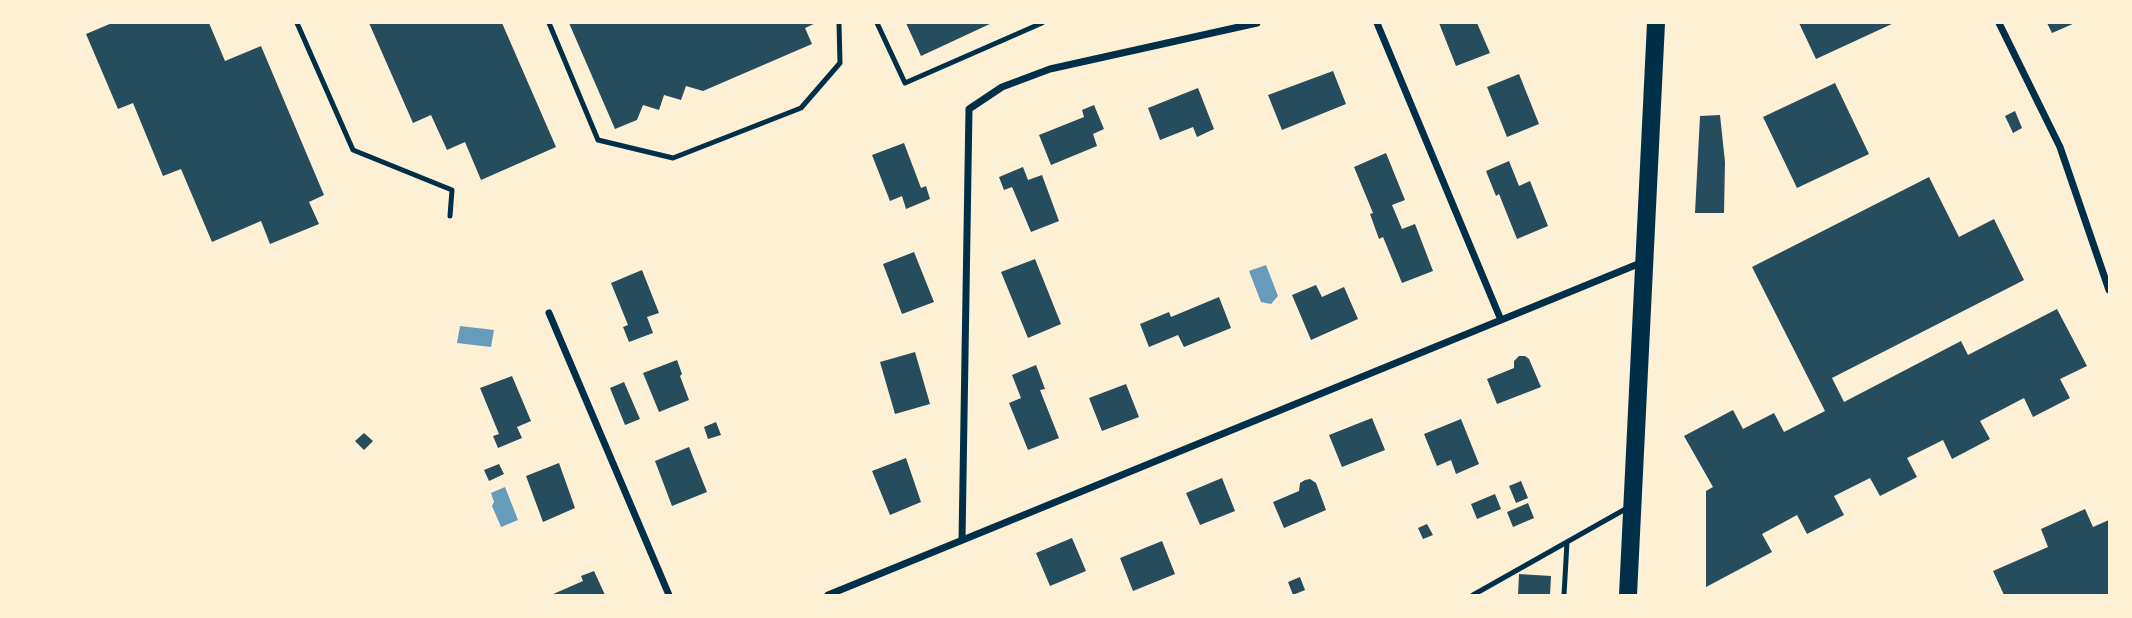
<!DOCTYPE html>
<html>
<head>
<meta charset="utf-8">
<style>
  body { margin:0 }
  #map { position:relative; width:2132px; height:618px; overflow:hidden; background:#fdf0d5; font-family:Karla,sans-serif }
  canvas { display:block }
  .frame { position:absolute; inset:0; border:24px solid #fdf0d5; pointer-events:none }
</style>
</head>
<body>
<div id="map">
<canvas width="2132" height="618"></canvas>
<div class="frame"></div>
</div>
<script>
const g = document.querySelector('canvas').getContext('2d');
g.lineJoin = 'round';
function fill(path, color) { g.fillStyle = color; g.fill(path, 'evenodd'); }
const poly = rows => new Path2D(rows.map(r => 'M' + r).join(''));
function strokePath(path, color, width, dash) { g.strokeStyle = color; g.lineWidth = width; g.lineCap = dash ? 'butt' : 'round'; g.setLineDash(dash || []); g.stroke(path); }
fill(poly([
  [1266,265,1278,296,1271,304,1261,302,1249,271],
  [460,326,494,330,491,347,457,343],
  [505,487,518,520,501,527,492,506,494,502,491,493]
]), '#669bbc');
fill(poly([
  [112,23,209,23,225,61,261,46,324,195,309,202,319,224,270,244,261,221,212,242,181,169,163,176,133,103,118,109,86,34],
  [369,23,502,23,556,147,481,180,465,142,447,150,431,115,413,123],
  [569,23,816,23,805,28,812,44,703,91,686,86,681,100,664,95,659,110,643,105,637,120,615,129],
  [906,23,992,23,921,56],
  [1439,23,1477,23,1490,53,1456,66],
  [1799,23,1894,23,1816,59],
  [2047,23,2075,23,2052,33],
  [1333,71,1346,104,1282,130,1268,95],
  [1519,74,1539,124,1507,137,1487,87],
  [1835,83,1869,154,1797,188,1763,117],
  [1198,88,1214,129,1197,137,1193,127,1160,140,1148,108],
  [1094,105,1104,129,1093,134,1097,146,1051,165,1039,135,1084,117,1082,110],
  [2015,111,2022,128,2013,133,2005,116],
  [1720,115,1725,162,1724,213,1695,213,1700,116],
  [904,143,921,188,926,186,930,199,906,209,902,196,890,201,872,155],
  [1386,153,1405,200,1392,205,1402,229,1415,224,1433,271,1402,283,1383,237,1379,239,1370,214,1373,213,1354,167],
  [1509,161,1519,186,1530,181,1548,226,1517,239,1499,194,1496,196,1486,171],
  [1023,167,1028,180,1042,175,1059,221,1031,232,1012,187,1004,190,999,177],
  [1929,177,1959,237,1994,219,2024,280,1832,378,1844,402,1961,341,1968,355,2057,309,2087,366,2060,379,2070,398,2033,417,2024,398,1980,421,1990,439,1952,459,1943,440,1907,458,1917,477,1880,496,1870,478,1834,496,1844,515,1807,534,1797,515,1762,534,1772,552,1706,587,1706,491,1713,487,1684,436,1733,410,1743,429,1774,413,1784,432,1825,411,1752,267],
  [914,252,934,302,902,314,883,264],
  [1035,259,1061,324,1028,338,1001,272],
  [642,270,659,313,647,317,653,333,629,342,623,327,628,325,611,283],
  [1316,285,1322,297,1344,287,1358,319,1311,340,1292,295],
  [1219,297,1231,328,1184,347,1178,335,1149,347,1140,324,1169,312,1171,317],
  [915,352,930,404,895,414,880,362],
  [1519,356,1525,356,1529,359,1541,387,1497,404,1487,379,1514,368,1514,361],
  [677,360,682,374,680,376,689,400,659,412,643,373],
  [1036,365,1045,389,1040,390,1059,438,1028,450,1009,403,1021,398,1012,375],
  [512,376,531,421,517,427,522,438,498,448,493,436,499,434,480,388],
  [624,382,640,419,625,425,610,388],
  [1126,384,1139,417,1102,431,1089,398],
  [1372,418,1385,450,1342,467,1329,435],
  [1461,419,1479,464,1456,474,1451,460,1437,466,1424,434],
  [716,422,721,435,708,439,704,427],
  [364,433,373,441,364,450,355,441],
  [689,447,707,492,672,506,655,461],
  [906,458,921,502,890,515,872,471],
  [559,463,575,508,543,522,526,476],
  [499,464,504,474,489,481,484,470],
  [1222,478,1235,511,1200,525,1186,493],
  [1305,480,1310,479,1316,483,1326,510,1284,528,1273,502,1299,491,1300,483],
  [1521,481,1528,498,1516,503,1509,486],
  [1495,494,1501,509,1477,519,1471,504],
  [1528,503,1534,518,1513,527,1507,512],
  [2085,509,2093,527,2109,520,2109,595,2004,595,1993,571,2048,547,2041,529],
  [1427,524,1433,535,1423,539,1418,528],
  [1072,538,1086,571,1050,586,1036,553],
  [1162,541,1175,574,1133,591,1120,558],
  [594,571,605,595,551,595,583,581,581,576],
  [1519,574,1551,576,1550,595,1518,595],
  [1300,577,1305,590,1293,595,1288,582]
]), '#264d5e');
strokePath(poly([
  [297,23,353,150,452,190,450,216],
  [549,23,598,140,673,158,801,108,840,63,839,23],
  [877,23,905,83,1042,23],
  [1473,595,1629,507],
  [1564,595,1567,542]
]), '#003049', 5);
strokePath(poly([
  [1377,23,1501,320],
  [1999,23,2060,147,2109,290],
  [549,313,669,595],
  [962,540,969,109,1002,87,1050,69,1257,23],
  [828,595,1643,262]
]), '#003049', 7);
strokePath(poly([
  [1628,595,1656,23]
]), '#003049', 18);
</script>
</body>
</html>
